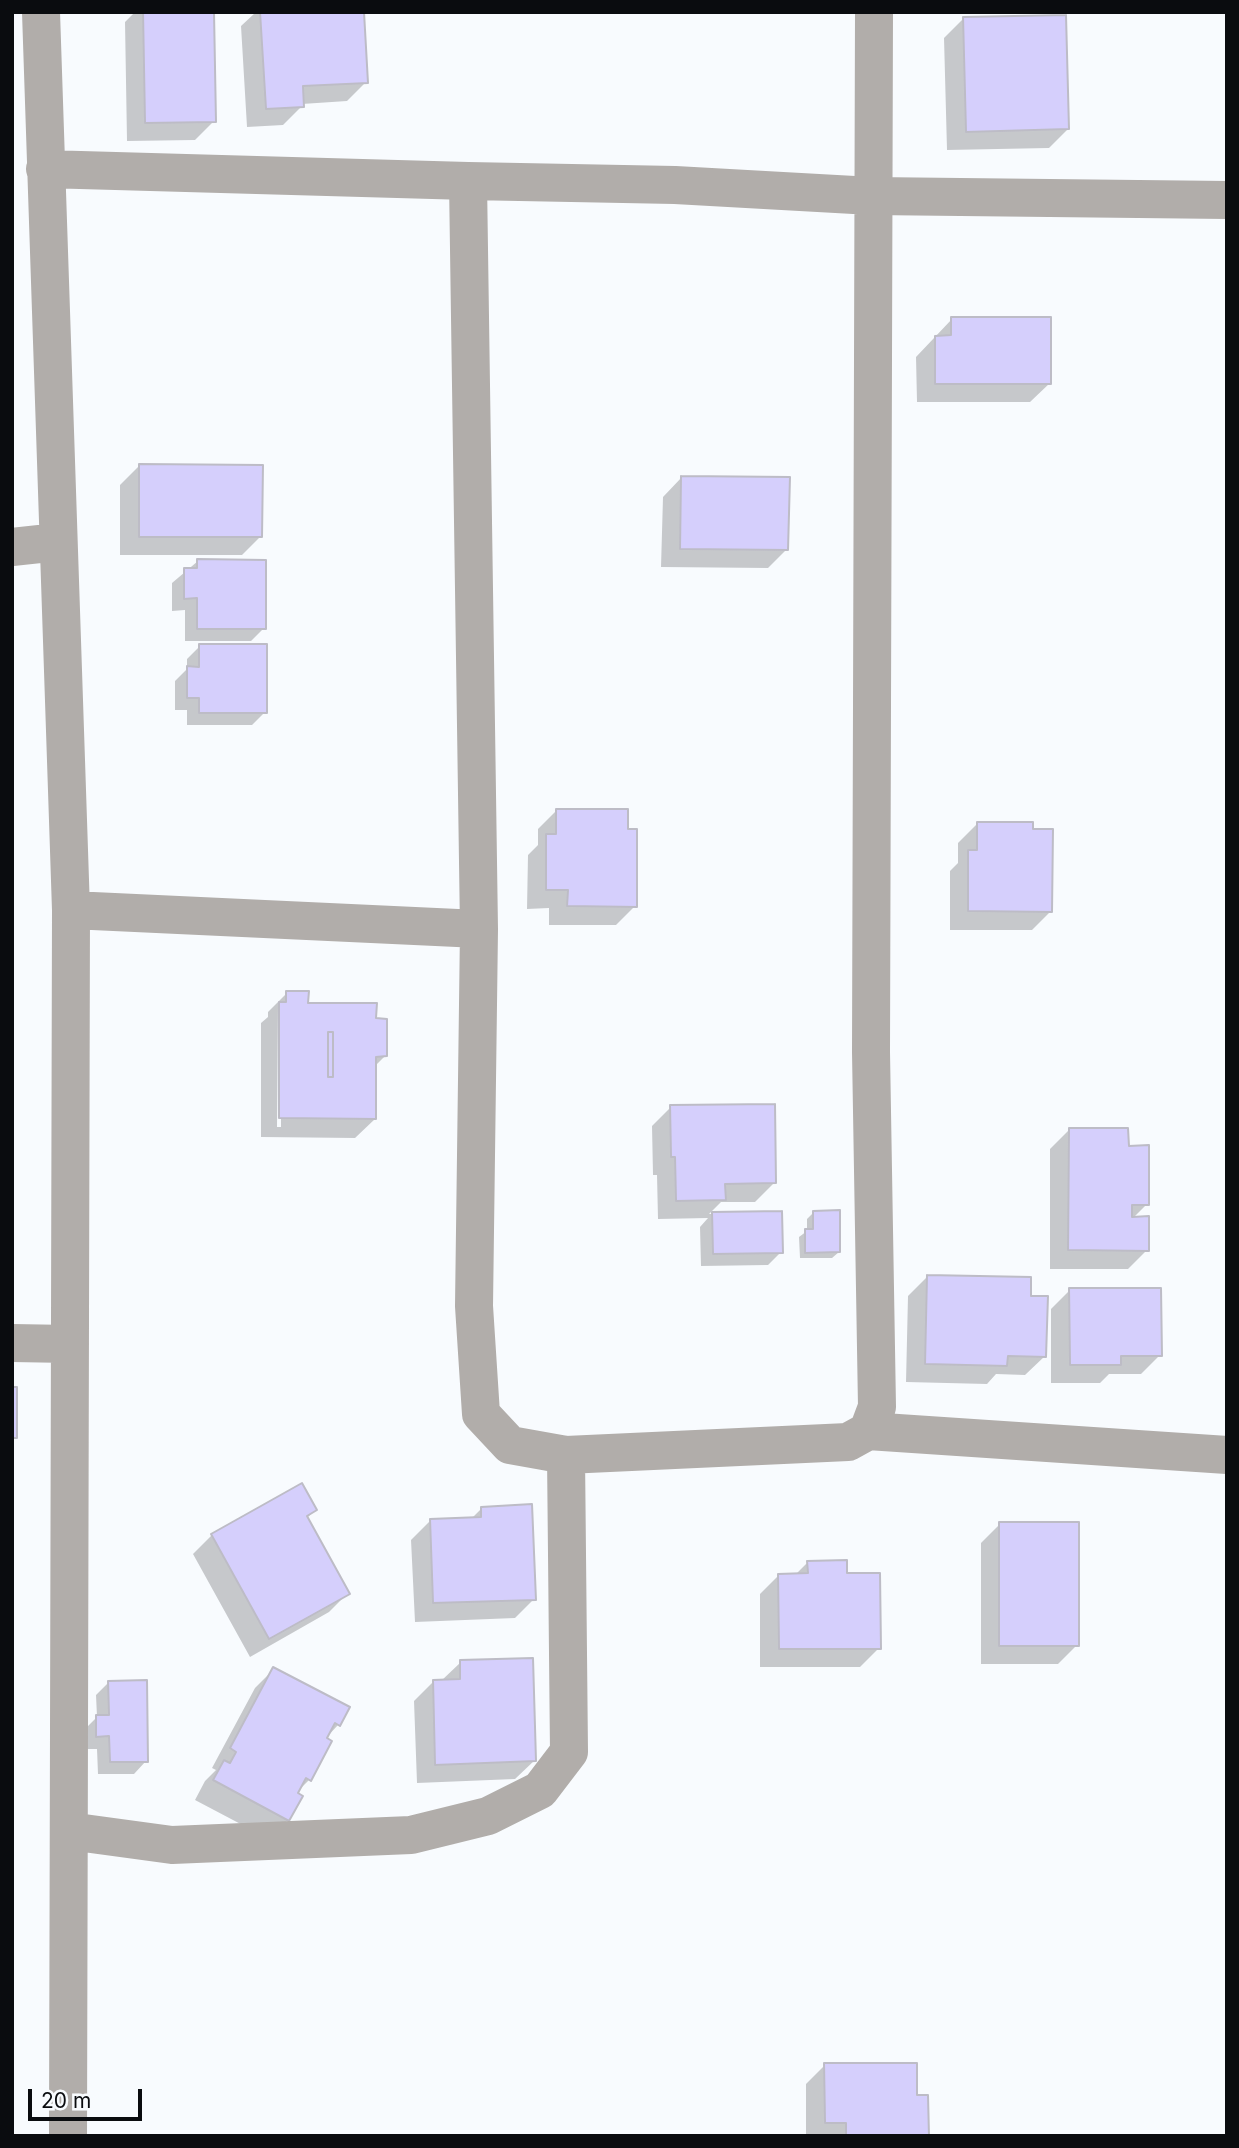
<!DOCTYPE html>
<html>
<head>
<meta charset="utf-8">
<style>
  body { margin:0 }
  #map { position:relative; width:1239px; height:2148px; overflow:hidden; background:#f8fbfe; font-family:Inter,sans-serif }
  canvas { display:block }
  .frame { position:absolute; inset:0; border:14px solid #0a0c0f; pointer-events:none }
  .scale { position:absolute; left:28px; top:2089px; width:114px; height:32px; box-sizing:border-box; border:4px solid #0a0c0f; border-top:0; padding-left:9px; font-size:21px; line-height:24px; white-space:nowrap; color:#0a0c0f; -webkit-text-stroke:5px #f8fbfe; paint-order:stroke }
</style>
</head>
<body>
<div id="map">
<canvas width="1239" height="2148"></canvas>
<div class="frame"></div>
<div class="scale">20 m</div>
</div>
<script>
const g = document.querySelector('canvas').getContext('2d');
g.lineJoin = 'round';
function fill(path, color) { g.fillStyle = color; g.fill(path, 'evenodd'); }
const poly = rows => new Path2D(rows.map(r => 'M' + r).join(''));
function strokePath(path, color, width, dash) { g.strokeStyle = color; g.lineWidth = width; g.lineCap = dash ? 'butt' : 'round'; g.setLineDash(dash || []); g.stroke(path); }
fill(poly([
  [135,12,213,12,214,121,195,140,127,141,125,22],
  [219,12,362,12,366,82,347,101,302,104,302,106,283,125,247,127,241,26,255,13],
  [963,19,1068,129,1049,148,947,150,944,38],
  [952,319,1050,383,1030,402,917,402,916,357],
  [139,466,261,536,242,555,120,555,120,485],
  [682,477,787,549,768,568,661,567,663,497],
  [198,561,264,628,251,641,185,641,185,610,172,611,172,583],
  [200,646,265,712,252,725,187,725,187,710,175,710,175,681,187,669,187,659],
  [557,810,626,831,635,906,616,925,549,925,549,908,527,909,528,855,538,845,538,829],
  [977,824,1051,911,1032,930,950,930,950,871,958,863,958,843],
  [287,993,306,1004,375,1020,385,1056,375,1066,375,1119,355,1138,261,1137,261,1023,268,1017,268,1012],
  [278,1009,281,1009,281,1127,277,1127],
  [671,1107,774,1183,755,1202,721,1202,709,1214,780,1213,781,1252,768,1265,701,1266,700,1227,708,1218,658,1219,657,1175,653,1175,652,1126],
  [1069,1130,1127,1147,1147,1204,1133,1218,1147,1250,1128,1269,1050,1269,1050,1149],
  [813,1213,839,1252,832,1258,800,1258,799,1237,807,1231,807,1219],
  [927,1277,1029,1298,1045,1356,1025,1375,996,1374,987,1384,906,1382,908,1296],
  [1070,1290,1160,1355,1141,1374,1109,1374,1100,1383,1051,1383,1051,1309],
  [482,1508,534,1599,515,1618,415,1622,411,1540,430,1521,471,1519],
  [315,1510,306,1519,348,1593,329,1612,250,1657,193,1554,212,1535],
  [1000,1524,1077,1645,1058,1664,981,1664,981,1543],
  [808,1562,845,1575,879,1648,860,1667,760,1667,760,1594,779,1575,795,1575],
  [461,1662,535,1760,515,1779,417,1783,414,1701,433,1682,441,1681],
  [274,1669,348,1708,338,1725,325,1739,309,1780,297,1792,288,1820,269,1839,195,1800,205,1781,216,1770,212,1768,255,1688],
  [109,1682,146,1761,134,1774,98,1774,97,1749,84,1749,84,1730,97,1717,96,1695],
  [825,2065,915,2097,927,2136,806,2136,806,2084]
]), '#0003');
const building = poly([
  [143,12,214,12,216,122,145,123,143,12],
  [260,12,364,12,368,83,303,86,304,107,266,109,260,12],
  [1066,15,1069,129,966,132,963,17,1066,15],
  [951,317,1051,317,1051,384,935,384,935,336,951,335,951,317],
  [139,464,263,465,262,537,139,537,139,464],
  [681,476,790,477,788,550,680,549,681,476],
  [197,559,266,560,266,629,197,629,197,598,184,599,184,568,197,568,197,559],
  [199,644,267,644,267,713,199,713,199,698,187,698,187,666,199,667,199,644],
  [556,809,628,809,628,829,637,829,637,907,567,906,568,890,546,890,546,834,556,834,556,809],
  [977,822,1033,822,1033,829,1053,829,1052,912,968,911,968,850,977,850,977,822],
  [286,991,309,991,308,1003,377,1003,376,1018,387,1019,387,1056,376,1057,376,1119,279,1118,279,1002,286,1002,286,991],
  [328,1032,333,1032,333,1077,328,1077,328,1032],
  [328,1032,333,1032,333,1077,328,1077,328,1032],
  [775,1104,776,1183,725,1184,726,1200,676,1201,675,1157,671,1157,670,1105,775,1104],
  [1069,1128,1128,1128,1129,1146,1149,1145,1149,1205,1132,1205,1132,1217,1149,1216,1149,1251,1068,1250,1069,1128],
  [840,1210,840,1252,805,1253,805,1229,813,1229,813,1211,840,1210],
  [782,1211,783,1253,713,1254,712,1212,782,1211],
  [927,1275,1031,1277,1031,1296,1048,1296,1046,1357,1008,1356,1007,1366,925,1364,927,1275],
  [1069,1288,1161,1288,1162,1356,1121,1356,1121,1365,1070,1365,1069,1288],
  [12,1387,17,1387,17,1438,12,1438,12,1387],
  [302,1483,317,1510,307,1516,350,1594,269,1639,211,1534,302,1483],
  [532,1504,536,1600,433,1603,430,1519,481,1517,481,1507,532,1504],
  [999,1522,1079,1522,1079,1646,999,1646,999,1522],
  [847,1560,847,1573,880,1573,881,1649,779,1649,778,1574,808,1573,807,1561,847,1560],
  [533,1658,536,1761,435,1765,433,1680,460,1679,460,1660,533,1658],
  [273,1667,350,1707,340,1726,335,1723,327,1738,332,1741,311,1781,306,1778,298,1793,303,1796,289,1821,213,1780,224,1760,230,1763,236,1752,230,1748,273,1667],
  [147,1680,148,1762,110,1762,109,1736,96,1737,96,1715,109,1715,108,1681,147,1680],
  [824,2063,917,2063,917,2095,928,2095,929,2136,846,2136,846,2123,825,2123,824,2063]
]);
fill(building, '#d5cffc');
strokePath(building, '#bdbcc6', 2);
strokePath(poly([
  [41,12,71,910,68,2136],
  [45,169,468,181,675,185,872,196,1227,200],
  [468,181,479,929,474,1306,481,1414,510,1445,566,1455,848,1442,868,1431,877,1407,871,1052,874,12],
  [12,547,58,542],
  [71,910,479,929],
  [12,1343,70,1344],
  [868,1431,1227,1455],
  [69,1831,172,1845,411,1835,488,1816,540,1790,569,1752,566,1455]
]), '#b1adaa', 38);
</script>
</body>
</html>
